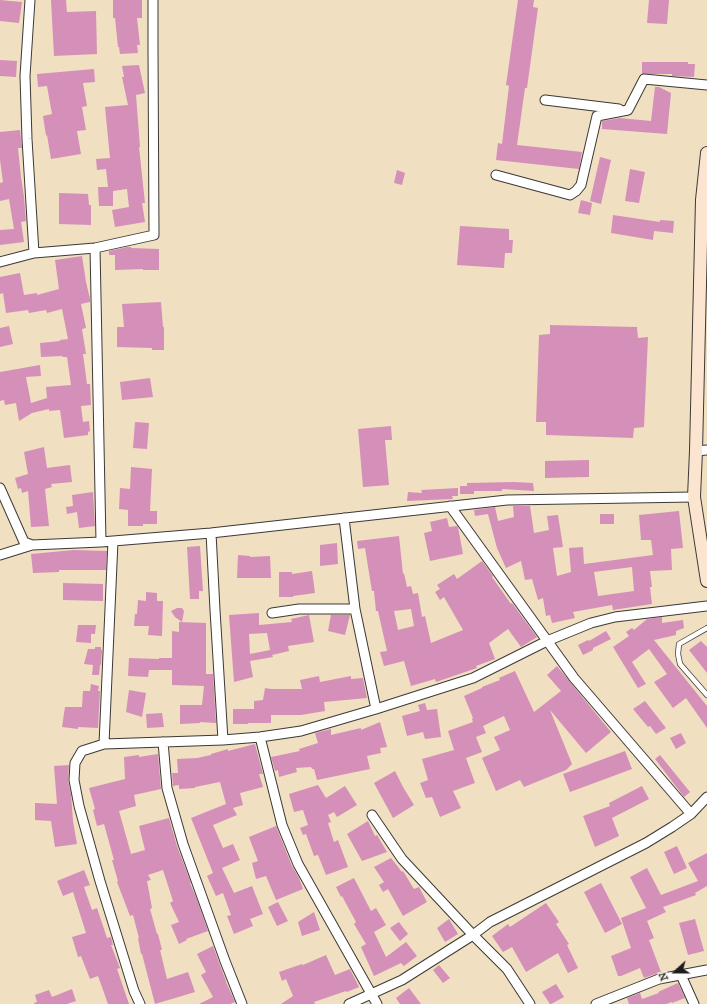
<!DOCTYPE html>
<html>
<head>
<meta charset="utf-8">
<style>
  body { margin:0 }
  #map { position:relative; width:707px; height:1004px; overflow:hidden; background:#f0dfc1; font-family:"IM FELL French Canon",serif }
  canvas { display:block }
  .north { position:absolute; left:655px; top:952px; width:40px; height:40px; -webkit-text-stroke:3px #f7f3e8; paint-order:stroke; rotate:249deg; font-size:11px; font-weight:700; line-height:16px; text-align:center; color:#1c1c1c }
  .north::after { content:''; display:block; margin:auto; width:14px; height:18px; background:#1c1c1c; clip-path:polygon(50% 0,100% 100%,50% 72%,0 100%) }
</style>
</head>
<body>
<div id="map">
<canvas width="707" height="1004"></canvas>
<div class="north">N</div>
</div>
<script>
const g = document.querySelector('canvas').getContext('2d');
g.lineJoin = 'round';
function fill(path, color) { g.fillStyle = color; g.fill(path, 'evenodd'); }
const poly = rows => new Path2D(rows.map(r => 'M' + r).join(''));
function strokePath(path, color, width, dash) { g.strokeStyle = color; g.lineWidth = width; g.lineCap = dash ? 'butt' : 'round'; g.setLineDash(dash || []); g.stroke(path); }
fill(poly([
  [0,0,22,2,19,23,0,21],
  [51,0,66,0,67,12,96,11,97,54,54,56],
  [113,0,142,0,142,18,137,18,140,45,137,45,138,53,120,54,119,47,118,47,115,18,113,18],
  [518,0,534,0,533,7,538,8,527,88,525,88,517,145,582,152,579,169,496,160,498,143,502,144,509,86,506,85],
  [649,0,669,0,667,24,647,23],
  [0,60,17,61,16,77,0,76],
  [642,62,688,62,688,64,695,64,694,77,672,76,672,74,642,74],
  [139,65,145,93,136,95,140,147,139,147,145,203,142,203,145,222,115,227,112,210,129,207,127,189,113,191,113,206,99,206,98,187,108,187,106,169,97,170,96,159,110,158,105,107,128,105,122,77,124,77,122,66],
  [94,69,95,82,83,83,87,106,82,107,86,130,77,131,81,154,51,159,47,135,46,136,43,116,52,114,47,86,38,87,37,74],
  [655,87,659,87,671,93,667,134,602,129,602,121,620,118,651,121],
  [20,130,22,148,18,148,21,177,24,197,26,221,21,222,24,242,0,245,0,230,14,229,9,199,0,201,0,183,3,182,0,160,0,132],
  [600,157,611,160,601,204,590,201],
  [630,169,645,172,639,203,625,201],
  [397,170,405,173,402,185,394,183],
  [59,193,88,194,89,205,91,205,91,225,59,224],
  [581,200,592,203,590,215,578,213],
  [613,215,660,222,660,220,674,221,673,233,654,231,653,240,611,233],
  [460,226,509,229,509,240,513,240,512,253,505,253,504,268,457,265],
  [127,247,131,247,131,248,159,249,159,270,143,270,143,269,115,270,115,255,109,255,109,251],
  [82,256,86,282,90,299,90,302,81,304,86,328,82,329,86,354,83,354,87,384,90,384,91,405,81,406,83,422,89,421,90,431,88,432,88,435,64,438,60,410,49,411,49,409,32,413,19,421,16,403,5,405,4,400,0,401,0,372,40,365,41,376,26,377,31,403,47,398,46,387,71,385,67,357,63,357,62,356,41,357,40,343,60,341,60,340,68,339,62,309,47,313,46,310,29,313,28,310,6,313,3,293,0,294,0,277,20,273,24,295,37,293,37,295,59,289,55,260],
  [161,302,163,327,164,327,164,350,152,350,152,348,117,347,117,327,124,327,122,304],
  [550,325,637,327,638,338,648,337,644,427,634,428,633,438,546,435,546,422,536,422,539,335,550,334],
  [9,326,13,344,0,347,0,328],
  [150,378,153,397,122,400,120,382],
  [135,422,149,423,147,449,133,448],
  [391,426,392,440,385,440,389,485,363,487,358,429],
  [44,447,47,468,70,465,72,482,51,484,52,487,45,489,49,526,31,527,28,491,22,493,21,488,18,489,15,478,28,474,24,452],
  [589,460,589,477,545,478,545,461],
  [131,467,152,469,150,511,157,511,157,524,143,524,143,526,128,526,128,510,119,509,120,488,130,489],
  [514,482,533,483,534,491,502,489,502,491,474,491,474,494,460,494,460,486,467,486,467,483],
  [458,488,458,496,452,496,453,499,407,501,408,492,422,493,421,490],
  [93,492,95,526,79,528,77,512,67,514,66,507,73,506,72,495],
  [513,506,530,506,534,533,549,530,547,516,558,515,563,547,553,548,557,576,571,572,569,548,583,547,584,564,653,555,651,540,641,540,639,515,679,511,683,548,671,549,672,570,650,571,652,587,650,587,652,604,613,610,612,605,573,612,575,618,552,623,550,615,546,616,543,598,538,600,532,579,525,580,521,561,506,568,497,548,488,514,475,516,474,510,495,507,498,521,514,517],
  [632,567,634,591,598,596,594,572],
  [600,514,614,514,614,524,600,524],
  [447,518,449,527,457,526,458,527,463,554,430,561,424,533,432,531,430,522],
  [399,536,403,574,404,573,407,587,411,586,413,594,418,593,422,617,425,616,431,643,463,630,444,597,440,600,435,592,440,589,437,585,454,574,457,579,482,561,493,576,492,577,511,604,512,603,537,637,521,647,508,629,489,643,495,659,476,666,477,668,436,682,435,679,411,686,404,661,384,666,380,652,387,651,378,611,376,611,374,591,372,591,365,548,358,549,357,541],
  [411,609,414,626,398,630,394,611],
  [337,543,338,564,320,566,320,545],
  [200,546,203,591,199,591,199,599,190,599,187,547],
  [74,550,107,551,106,570,59,570,59,572,33,573,31,554],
  [238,555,250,556,250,557,270,556,271,578,237,578],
  [312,571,315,593,293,596,293,597,279,597,279,572,292,572,292,574],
  [63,583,103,584,103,601,63,600],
  [146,592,157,593,157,601,163,601,162,636,148,635,149,626,134,626,135,614,137,614,138,600,146,601],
  [177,608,182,608,184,611,182,622,175,617,171,611],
  [259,613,259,625,292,622,291,619,309,615,314,642,288,646,289,651,272,655,273,657,250,661,253,677,234,682,229,615],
  [267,633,270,650,250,654,249,634],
  [331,615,350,615,345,635,328,631],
  [662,617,662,623,683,620,684,628,676,631,676,635,654,640,707,706,707,728,686,698,673,708,654,682,667,674,649,649,632,662,646,684,638,688,613,647,629,636,626,632,632,628,634,630,647,619],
  [179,622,206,623,206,674,213,674,216,723,200,722,200,723,180,724,180,705,202,705,204,686,172,685,172,670,149,670,148,677,128,676,129,658,159,659,159,658,172,658,172,631,179,632],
  [78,625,96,625,95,634,91,634,91,643,76,642],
  [606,631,611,639,593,648,593,650,583,655,578,645,588,640,589,641],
  [701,641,707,647,707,673,689,650],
  [95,647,101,647,101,650,102,650,101,665,100,665,99,675,92,675,93,665,84,664,88,649,95,649],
  [557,666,611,732,586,753,550,710,572,764,566,770,524,787,520,780,496,791,482,758,500,750,494,737,510,730,504,716,483,726,486,733,476,737,482,752,466,758,475,783,453,791,461,808,440,817,432,797,426,798,420,783,428,780,422,759,454,750,448,731,473,722,472,719,473,718,464,696,482,688,482,687,500,680,499,678,515,671,534,712,561,691,547,675],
  [319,676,320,682,351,676,351,679,363,678,367,698,324,702,325,711,301,715,271,715,271,723,248,723,248,724,233,724,233,709,254,709,254,701,263,700,265,688,271,689,302,689,300,680],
  [91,684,99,686,98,691,100,691,98,728,78,727,78,729,62,727,65,707,82,707,83,691,90,691],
  [129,690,146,693,142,717,126,712],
  [645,701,666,728,656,734,650,726,648,727,633,709],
  [425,703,427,710,437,709,441,737,425,739,423,732,407,736,402,716,420,711,418,705],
  [162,713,164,727,147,728,146,714],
  [380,722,387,747,380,748,381,753,367,756,370,769,317,780,314,769,312,769,311,767,296,768,297,772,279,777,278,770,275,771,271,757,300,751,299,749,318,743,315,733,331,729,331,735,361,728,361,730],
  [681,733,686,743,676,749,670,738],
  [255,744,263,774,259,774,263,787,240,793,243,805,233,808,237,815,213,825,223,848,233,844,240,860,222,868,234,893,252,886,263,914,250,919,253,926,234,934,227,916,231,915,223,893,216,896,207,876,213,873,191,818,226,804,220,782,195,787,195,788,179,789,179,785,173,786,172,773,178,773,177,759,197,758,211,755,211,754,228,749,228,751],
  [625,751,632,769,570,792,563,774],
  [158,754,161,789,134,795,136,806,119,811,131,854,145,850,139,826,169,818,177,846,191,883,190,883,196,897,208,931,186,939,187,940,179,944,171,925,179,922,170,903,173,901,163,870,148,875,151,880,147,881,152,908,150,909,157,934,158,934,162,950,160,950,167,979,188,972,195,992,155,1004,142,954,141,954,138,938,139,938,133,915,130,916,117,882,118,881,112,860,114,860,104,824,97,826,93,810,95,809,89,788,125,779,124,757,139,755,139,757],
  [660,755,690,792,684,797,655,759],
  [69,765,68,781,71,794,73,821,77,844,55,847,51,821,35,820,35,803,57,804,54,766],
  [395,771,403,787,414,805,393,818,374,783],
  [318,785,326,798,345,786,357,805,337,817,334,812,328,815,331,822,328,823,334,842,338,840,348,867,326,875,318,855,314,856,306,834,303,835,300,828,308,825,303,810,294,812,289,794],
  [642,786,649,799,612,818,619,836,595,847,583,816,610,806,609,803],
  [368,821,375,836,377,835,387,852,362,861,347,834],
  [276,826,292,866,299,878,303,889,276,900,266,876,256,879,252,863,258,861,249,837],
  [677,846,687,868,674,874,664,852],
  [707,853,707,886,695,893,696,895,663,907,666,912,647,921,654,938,649,940,661,972,644,978,640,968,621,976,618,976,611,956,631,948,621,918,646,908,630,877,647,868,661,895,698,881,688,863],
  [391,858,402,872,403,871,414,889,419,887,427,902,403,916,388,889,383,892,379,885,384,882,374,867],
  [84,870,90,885,84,887,92,910,97,908,107,938,111,937,113,945,111,945,120,968,117,969,129,1004,108,1004,98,976,90,979,81,956,78,957,72,937,86,933,73,892,63,896,57,881],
  [354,878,371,911,376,908,386,925,374,932,386,957,406,942,417,956,404,966,401,963,374,976,361,947,366,944,354,924,356,922,342,896,341,897,336,887],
  [601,883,622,924,605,933,584,892],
  [278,902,288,921,277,926,268,907],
  [546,903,559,922,556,924,569,944,567,945,578,968,568,973,558,953,526,972,512,947,503,952,492,936,508,924,510,927],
  [314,912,320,930,302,936,298,922],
  [449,919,458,934,445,942,437,928],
  [695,919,704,951,688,955,679,923],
  [399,922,408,934,400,941,390,928],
  [213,946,226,981,226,982,235,1002,230,1004,199,1004,213,997,201,975,206,972,197,954],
  [326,955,335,975,350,969,359,987,347,992,346,991,314,1002,315,1004,281,1004,293,996,286,979,282,981,279,972,302,964,303,965],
  [439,965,450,978,443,983,433,970],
  [678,983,685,998,672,1003,672,1002,666,1004,629,1004,627,998,640,993,642,999,659,993,658,992],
  [556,984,564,997,551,1004,550,1004,542,992],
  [409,988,421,1004,400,1004,396,998],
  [72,989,76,1001,67,1004,34,1004,34,1003,37,1002,35,995,49,990,52,997]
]), '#d490b8');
const service = poly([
  [707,628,679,644,678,654,680,664,707,695]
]);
const minor = poly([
  [30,0,25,76,27,139,34,253],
  [545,100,619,109],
  [496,175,570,195,576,191,581,185,597,116,628,110,644,79,707,85],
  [95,248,101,542],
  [0,262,34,253,95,248,154,235,153,49,153,0],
  [696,451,707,450],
  [0,488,24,542,32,545,101,542,211,533,507,500,694,497],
  [450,506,574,678,691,814],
  [344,518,355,609,376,709],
  [211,533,215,610,223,740],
  [0,555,32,545],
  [272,613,299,609,355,609],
  [260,737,282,825,298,864,377,1004],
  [163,742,167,788,183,844,225,961,242,1004],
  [104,744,113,541],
  [372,815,402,859,473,935,507,969,530,1004],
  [681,975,694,1004],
  [140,1004,134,991,100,881,79,806,74,780,75,763,82,751,104,744,223,740,260,737,301,731,376,709,473,678,547,641,591,623,615,617,707,606],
  [349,1004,402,980,473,935,490,922,646,843,672,827,691,814,707,797],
  [596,1004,659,979,707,970]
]);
const secondary = poly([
  [707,153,702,200,696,451,694,497,707,581]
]);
strokePath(service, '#3c3935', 6);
strokePath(minor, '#3c3935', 11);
strokePath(secondary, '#3c3935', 14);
strokePath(service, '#fff', 4.5);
strokePath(minor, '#fff', 9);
strokePath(secondary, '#fce5d0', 12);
</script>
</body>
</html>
